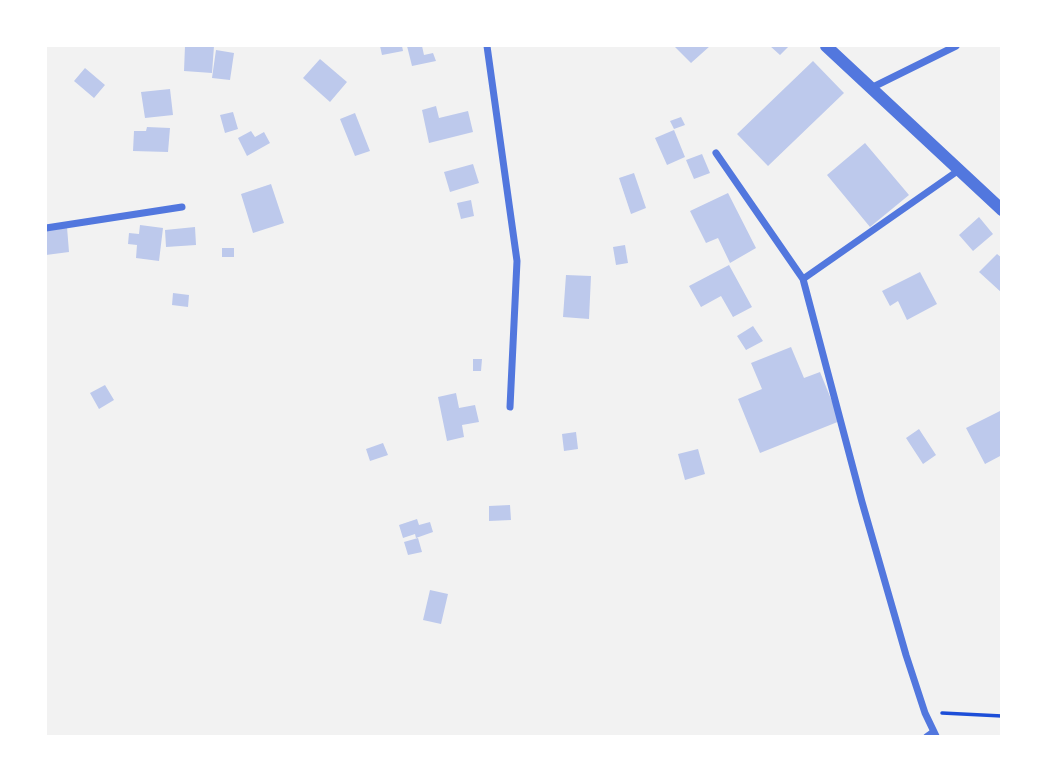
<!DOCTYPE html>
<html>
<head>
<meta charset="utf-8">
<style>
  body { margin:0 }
  #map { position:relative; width:1047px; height:782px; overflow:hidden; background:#f2f2f2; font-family:"Roboto Serif",serif }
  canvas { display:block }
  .frame { position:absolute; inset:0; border:47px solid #fff; pointer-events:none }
</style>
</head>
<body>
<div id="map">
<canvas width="1047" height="782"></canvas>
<div class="frame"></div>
</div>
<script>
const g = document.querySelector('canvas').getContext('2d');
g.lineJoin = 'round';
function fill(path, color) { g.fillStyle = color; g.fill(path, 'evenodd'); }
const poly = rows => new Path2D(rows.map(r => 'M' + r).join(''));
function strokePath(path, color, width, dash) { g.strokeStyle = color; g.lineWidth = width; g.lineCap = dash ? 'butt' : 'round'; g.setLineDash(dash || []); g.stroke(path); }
fill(poly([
  [185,46,214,46,212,73,184,71],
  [380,46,402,46,403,51,382,55],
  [407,46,422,46,424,55,433,53,436,61,412,66],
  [674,46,710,46,691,63],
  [770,46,789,46,780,55],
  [216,50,234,53,230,80,212,78],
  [320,59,347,82,330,102,303,78],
  [813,61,844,93,768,166,737,134],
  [85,68,105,85,94,98,74,81],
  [170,89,173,115,145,118,141,92],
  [436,106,439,118,468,111,473,132,429,143,422,110],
  [233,112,238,129,225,133,220,115],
  [355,113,370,151,355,156,340,119],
  [681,117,685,125,674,129,670,121],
  [147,127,170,128,168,152,133,151,134,131,146,131],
  [674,130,685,157,667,165,655,138],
  [251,131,255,137,264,132,270,143,247,156,238,138],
  [865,143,909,195,870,227,827,175],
  [702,154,710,173,694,179,686,160],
  [473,164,479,183,450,192,444,172],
  [634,173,646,208,631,214,619,178],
  [271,184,284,223,253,233,241,194],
  [728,193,756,248,730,263,718,238,706,243,690,211],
  [471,200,474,216,461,219,457,203],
  [979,217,993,234,973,251,959,235],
  [140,225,163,228,159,261,136,258,137,245,128,244,129,233,139,234],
  [67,227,69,252,46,255,46,229],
  [195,227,196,245,166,247,165,230],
  [625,245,628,263,616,265,613,247],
  [222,248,234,248,234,257,222,257],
  [997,254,1002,258,1002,293,979,272],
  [729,265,752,307,733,317,721,296,701,307,689,286],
  [920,272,937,304,907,320,898,301,890,306,882,291],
  [566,275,591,276,589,319,563,317],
  [173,293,189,295,188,307,172,305],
  [753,326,763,341,746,350,737,336],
  [791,347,804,378,820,372,840,421,760,453,738,399,762,389,751,363],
  [473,359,482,359,481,371,473,371],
  [105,385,114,400,99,409,90,393],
  [456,393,459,408,475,405,479,422,462,425,464,437,447,441,438,397],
  [1002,410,1002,455,985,464,966,428],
  [919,429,936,455,923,464,906,438],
  [576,432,578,449,564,451,562,434],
  [383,443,388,455,370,461,366,449],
  [698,449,705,474,685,480,678,454],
  [510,505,511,520,489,521,489,506],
  [417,519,419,525,430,522,433,532,416,538,415,534,403,538,399,525],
  [418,538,422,552,408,555,404,542],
  [430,590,448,594,441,624,423,620]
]), '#bdc9ec');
strokePath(poly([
  [942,713,1002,716]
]), '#1d4ed8', 3.5);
strokePath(poly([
  [926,736,933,731]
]), '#5277de', 5);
strokePath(poly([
  [487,46,517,261,510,407],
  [871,88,956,46],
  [716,153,803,279],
  [46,228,182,207],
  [936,736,925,713,906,655,862,502,803,279,959,170]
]), '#5277de', 7);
strokePath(poly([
  [826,46,1002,210]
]), '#5277de', 12);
</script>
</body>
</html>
